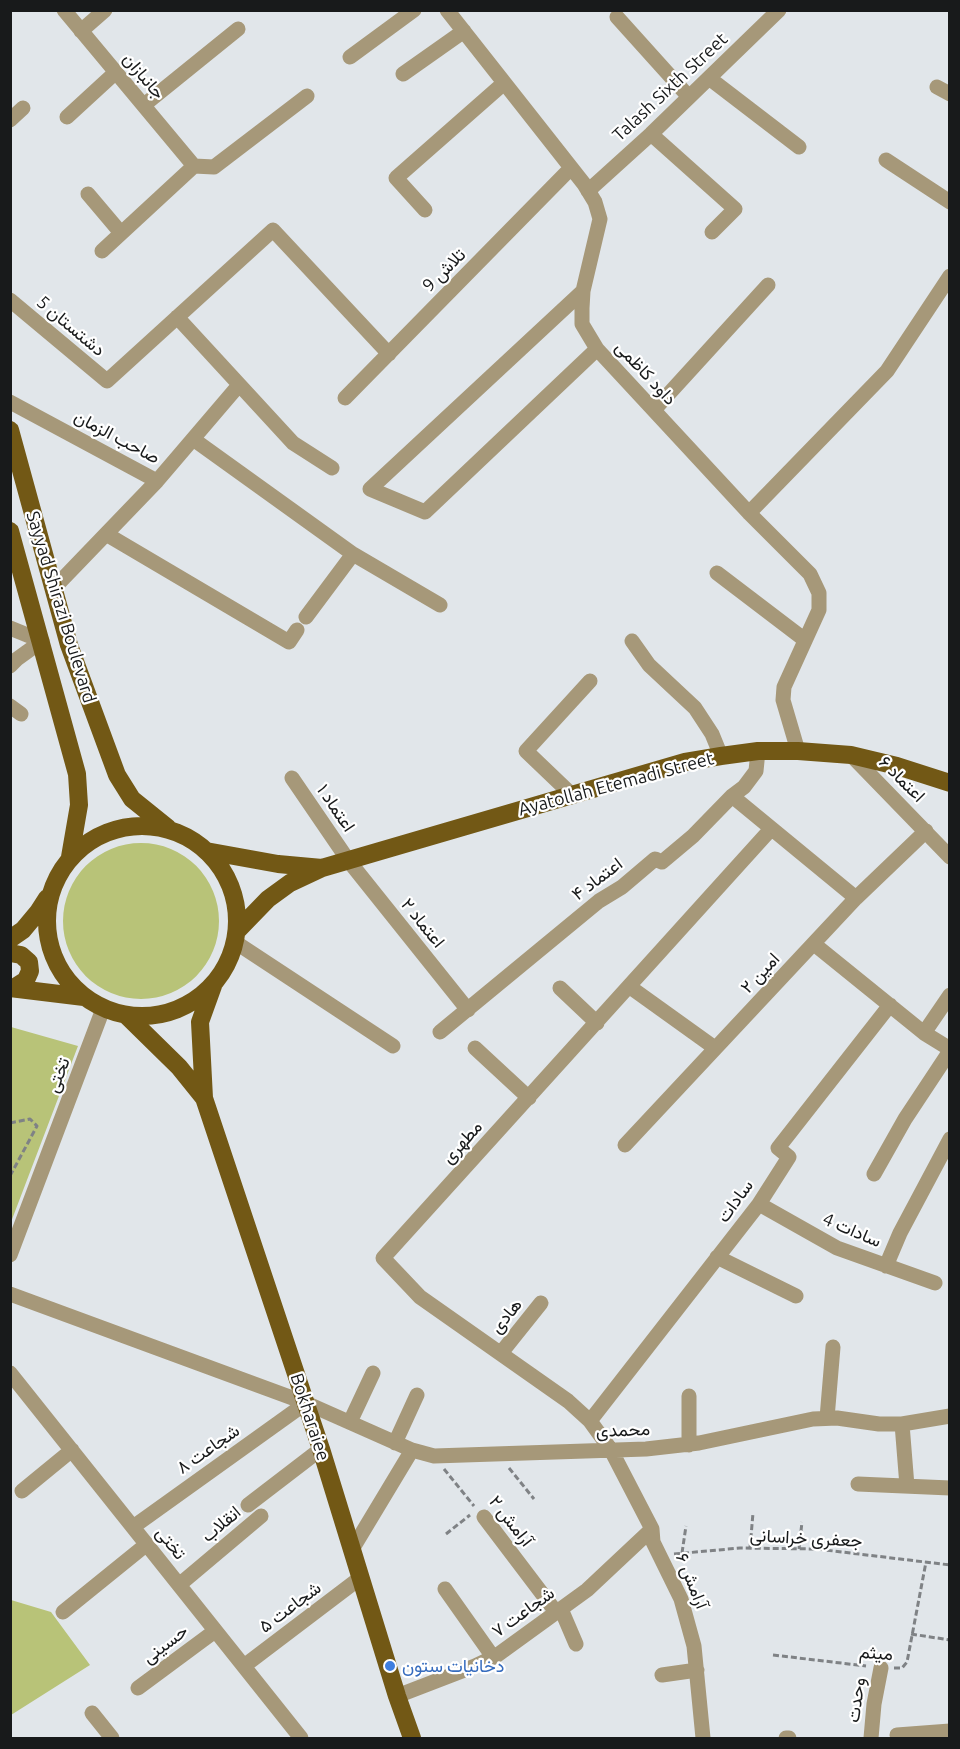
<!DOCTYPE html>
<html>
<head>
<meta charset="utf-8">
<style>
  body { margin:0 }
  #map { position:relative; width:960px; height:1749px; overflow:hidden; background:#e1e6ea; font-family:Ubuntu,sans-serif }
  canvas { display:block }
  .frame { position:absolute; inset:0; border:12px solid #181a1b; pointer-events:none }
</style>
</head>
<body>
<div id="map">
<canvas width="960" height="1749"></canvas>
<div class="frame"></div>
</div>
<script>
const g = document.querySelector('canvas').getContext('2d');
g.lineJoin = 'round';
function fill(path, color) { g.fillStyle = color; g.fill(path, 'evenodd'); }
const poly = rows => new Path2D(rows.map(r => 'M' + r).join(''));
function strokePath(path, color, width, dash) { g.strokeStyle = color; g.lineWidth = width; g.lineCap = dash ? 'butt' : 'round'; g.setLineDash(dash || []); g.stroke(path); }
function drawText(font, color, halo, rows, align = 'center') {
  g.font = font + ' Ubuntu,Vazirmatn,sans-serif'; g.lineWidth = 4.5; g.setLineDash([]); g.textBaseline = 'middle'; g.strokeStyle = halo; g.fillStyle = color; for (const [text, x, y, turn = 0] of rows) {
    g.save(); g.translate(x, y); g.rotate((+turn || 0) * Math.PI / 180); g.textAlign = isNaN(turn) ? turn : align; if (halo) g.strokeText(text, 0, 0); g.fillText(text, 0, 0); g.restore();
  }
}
fill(poly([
  '63 921a78 78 0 1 1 156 0a78 78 0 1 1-156 0Z',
  [11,1027,78,1046,11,1222,10,1027],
  [11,1600,51,1612,90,1665,11,1715]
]), '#b8c378');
strokePath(poly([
  [10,1123,30,1119,37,1126,10,1176],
  [509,1468,534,1499],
  [444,1469,474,1506],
  [446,1534,470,1515],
  [750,1548,753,1513],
  [799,1549,802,1522],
  [682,1553,686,1526],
  [674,1554,740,1548,817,1549,950,1565],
  [911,1634,950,1640],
  [773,1655,866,1666],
  [894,1668,902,1668,907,1662,926,1562]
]), '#7f8285', 3, [6, 3]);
strokePath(poly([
  [64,10,194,166],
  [447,10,584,184,595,202,600,219,583,291,582,308,582,324,597,349,749,513,810,574,819,593,819,610,784,687,783,700,798,751],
  [617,17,689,97],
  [81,31,105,10],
  [350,57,414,10],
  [403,74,464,31],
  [709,78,799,147],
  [937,87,950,94],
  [144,105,238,29],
  [67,117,116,72],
  [10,120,23,108],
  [651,134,735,209,712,232],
  [886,160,950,202],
  [588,191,651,134,779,10],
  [88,194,121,233],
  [425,210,396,178,504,83],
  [102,251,194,166,214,167,307,96],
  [583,291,370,489,425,512,597,349],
  [10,300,107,381,273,230,389,354],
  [177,317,293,443,332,468],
  [345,398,571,168],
  [10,402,157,481,239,385],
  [654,410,768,285],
  [193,439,353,554,306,617],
  [749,513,887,371,950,276],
  [106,534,289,642,297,630],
  [353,554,440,605],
  [717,573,805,640],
  [54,588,157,481],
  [10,628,42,641],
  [632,641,649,665,695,708,712,734,721,756],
  [10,666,17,659,42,641],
  [10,706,21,714],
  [851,755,950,857],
  [292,778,348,860,468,1010],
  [572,795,526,751,590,681],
  [732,796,856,898],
  [235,942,393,1046],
  [814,944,924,1033,950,1049],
  [630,987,715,1048],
  [560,988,597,1023],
  [440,1032,599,901,622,887,655,859,662,862,693,836,732,796,744,787,756,771,758,751],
  [924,1033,950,995],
  [475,1048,529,1098],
  [625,1145,856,898,926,831],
  [874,1174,905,1119,950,1051],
  [759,1204,837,1248,935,1283],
  [10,1255,103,1009],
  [717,1257,796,1296],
  [886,1266,900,1233,950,1139],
  [10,1294,306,1403,412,1450,434,1456,646,1449,699,1443,813,1419,837,1418,879,1424,902,1424,950,1416],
  [501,1353,541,1303],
  [10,1373,301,1738],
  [827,1418,833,1347],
  [590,1421,759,1204,789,1157,778,1148,890,1005],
  [350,1422,373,1373],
  [902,1424,907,1486],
  [395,1443,417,1395],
  [689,1445,689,1396],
  [858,1484,950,1488],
  [22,1491,72,1450],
  [248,1505,321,1449],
  [484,1517,556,1612],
  [133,1527,306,1403],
  [353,1548,412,1450],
  [179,1585,261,1516],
  [445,1589,493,1657],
  [561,1609,576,1644],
  [63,1612,147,1544],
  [244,1666,360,1578],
  [662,1675,697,1670],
  [138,1688,215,1631],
  [397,1696,475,1666,496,1656,587,1590,652,1529],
  [92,1713,112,1738],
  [897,1735,950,1731],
  [703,1738,694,1646,681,1599,653,1542,652,1529,611,1450,590,1421,568,1401,420,1297,383,1258,771,829],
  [786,1738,789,1738],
  [871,1738,874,1704,881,1668]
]), '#a69879', 15);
strokePath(poly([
  [10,430,69,645,117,775,132,799,168,828],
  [10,531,77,774,79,805,70,857],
  '47 921a95 95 0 1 1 190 0a95 95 0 1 1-190 0Z',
  [206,851,278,864,322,868,290,883,268,899,237,931],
  [322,868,685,762,721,756,758,751,798,751,851,755,897,766,950,783],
  [10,939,23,930,38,912,47,898],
  [10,953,21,955,29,962,30,971,26,980,15,987],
  [213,986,200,1022,204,1098,321,1449,397,1696,412,1738],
  [10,988,84,997],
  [126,1015,179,1067,204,1098]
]), '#725815', 18);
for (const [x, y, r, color] of [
  [390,1666,6,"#3f7fe0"]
]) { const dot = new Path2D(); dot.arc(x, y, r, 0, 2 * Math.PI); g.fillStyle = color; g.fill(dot); strokePath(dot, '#fff', 2); }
drawText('18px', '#181a1b', '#fff', [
  ["جانبازان",144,76,50],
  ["Talash Sixth Street",670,87,-43],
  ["تلاش 9",444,270,-45],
  ["دشتستان 5",71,326,40],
  ["داود کاظمی",646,373,47],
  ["صاحب الزمان",117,437,28],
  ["Sayyad Shirazi Boulevard",61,607,73],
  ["اعتماد ۶",902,779,45],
  ["Ayatollah Etemadi Street",616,784,-15],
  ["اعتماد ۱",336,808,56],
  ["اعتماد ۴",597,879,-37],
  ["اعتماد ۲",423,923,51],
  ["امین ۲",760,973,-47],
  ["تختی",58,1075,-69],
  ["مطهری",462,1142,-48],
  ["سادات",735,1201,-54],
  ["سادات 4",852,1230,23],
  ["هادی",506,1316,-51],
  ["Bokharaiee",310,1417,72],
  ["محمدی",623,1430,-2],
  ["شجاعت ۸",208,1449,-35],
  ["آرامش ۲",511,1521,52],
  ["انقلاب",221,1524,-40],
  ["جعفری خراسانی",806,1538,3],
  ["تختی",171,1543,51],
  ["آرامش ۶",692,1581,68],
  ["شجاعت ۵",290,1607,-37],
  ["شجاعت ۷",523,1612,-36],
  ["حسینی",165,1644,-37],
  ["میثم",876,1653,4],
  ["وحدت",856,1700,-82]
]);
drawText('18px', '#366cbe', '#fff', [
  ["دخانیات ستون",402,1666]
], 'left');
</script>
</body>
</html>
